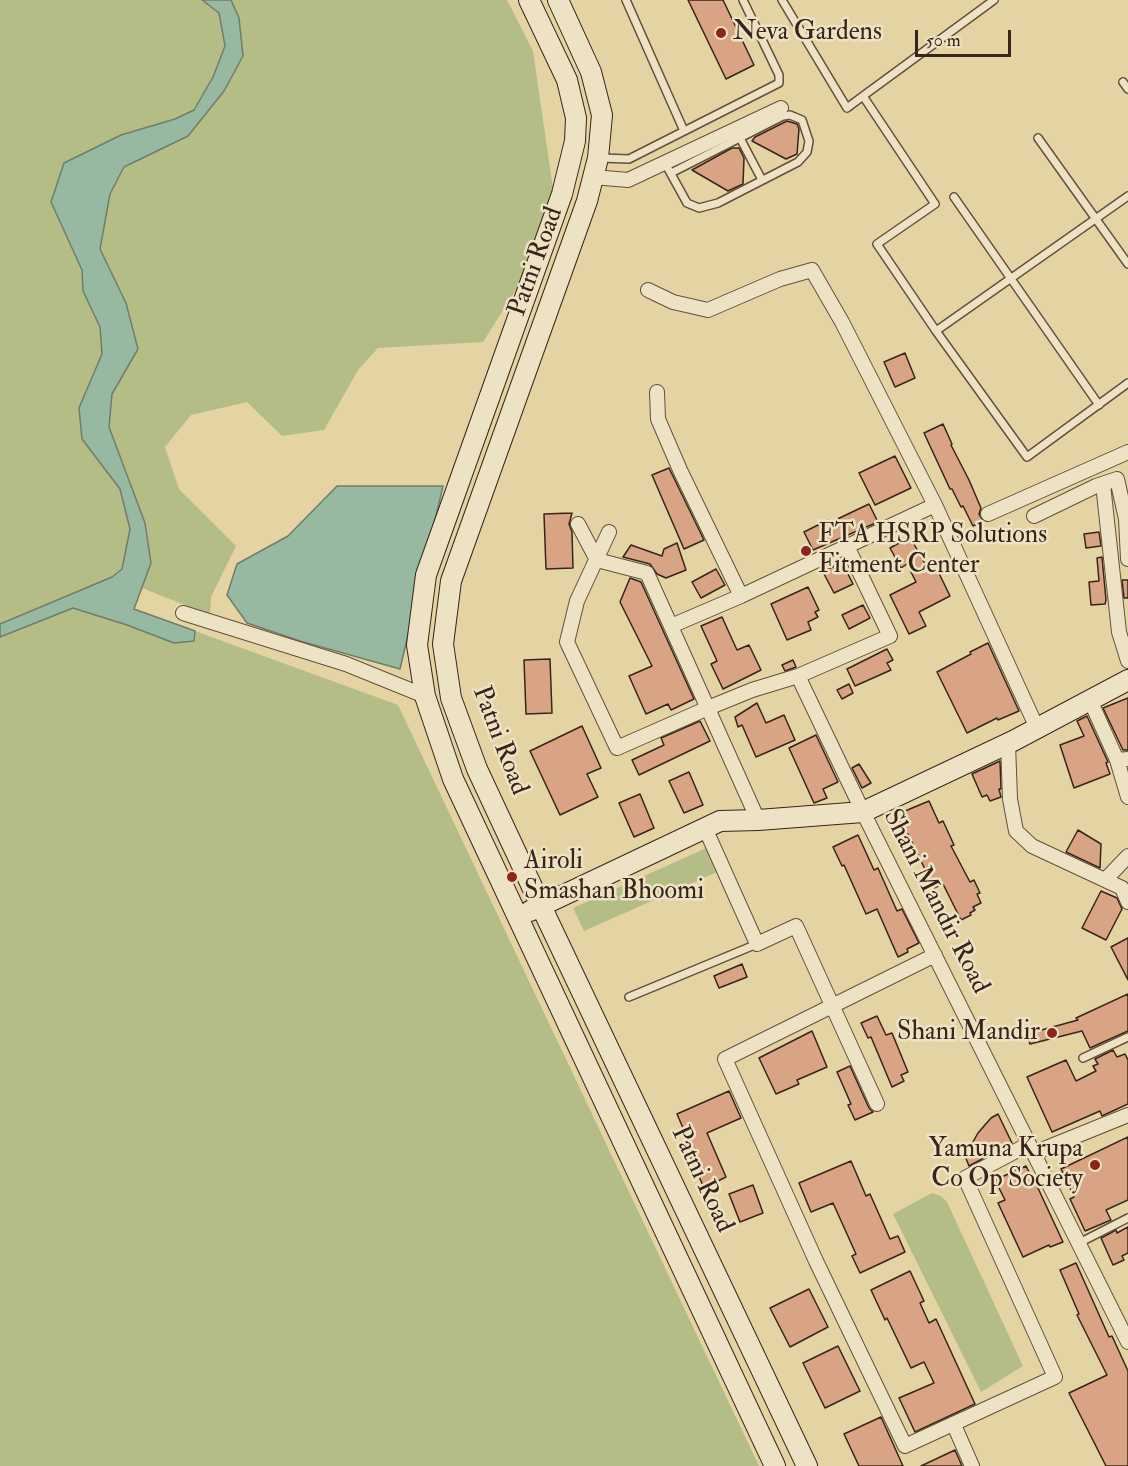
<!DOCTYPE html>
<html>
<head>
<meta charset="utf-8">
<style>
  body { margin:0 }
  #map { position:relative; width:1128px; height:1466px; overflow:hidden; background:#e4d4a4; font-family:"IM FELL Double Pica",serif }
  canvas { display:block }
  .scale { position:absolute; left:915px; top:30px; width:96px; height:27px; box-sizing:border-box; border:3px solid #38241a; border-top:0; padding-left:8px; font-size:18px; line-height:21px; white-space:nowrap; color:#38241a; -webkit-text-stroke:4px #ede3c4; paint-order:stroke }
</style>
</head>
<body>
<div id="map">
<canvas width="1128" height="1466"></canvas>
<div class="scale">50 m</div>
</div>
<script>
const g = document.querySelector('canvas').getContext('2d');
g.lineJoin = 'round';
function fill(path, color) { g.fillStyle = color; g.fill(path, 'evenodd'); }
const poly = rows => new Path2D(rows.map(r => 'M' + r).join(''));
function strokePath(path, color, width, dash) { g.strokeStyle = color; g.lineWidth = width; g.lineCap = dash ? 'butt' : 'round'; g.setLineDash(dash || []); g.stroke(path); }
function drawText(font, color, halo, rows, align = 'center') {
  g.font = font + ' "IM FELL Double Pica",serif'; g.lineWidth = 5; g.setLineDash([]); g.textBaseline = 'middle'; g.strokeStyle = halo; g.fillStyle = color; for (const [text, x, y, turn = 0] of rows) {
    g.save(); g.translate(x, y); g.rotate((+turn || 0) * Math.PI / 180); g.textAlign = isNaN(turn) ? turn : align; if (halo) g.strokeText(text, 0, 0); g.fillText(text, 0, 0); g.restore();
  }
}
fill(poly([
  [0,0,202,0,219,13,225,46,213,77,194,110,175,119,121,135,51,202,82,270,83,291,100,327,102,354,79,408,82,439,120,489,130,529,122,569,112,577,0,624],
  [231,0,507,0,533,51,558,223,483,342,378,348,358,370,324,430,282,436,247,402,191,415,165,447,179,489,236,546,211,597,210,615,142,588,151,563,128,475,108,427,112,394,138,349,100,249,110,194,125,167,188,136,224,91,243,57,239,18],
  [72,608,127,625,174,643,193,641,195,631,398,705,759,1466,0,1466,0,637],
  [713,845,724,869,584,931,573,908],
  [932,1193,941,1196,947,1202,1023,1366,981,1392,893,1214]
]), '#b4bd86');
const water = poly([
  [202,0,231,0,239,18,243,56,224,91,188,136,124,167,110,194,100,249,126,303,138,349,112,394,109,427,145,523,151,563,134,609,195,631,194,641,174,643,127,625,73,608,0,637,0,624,112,577,122,569,130,529,120,489,82,439,79,408,102,354,100,327,83,291,82,270,51,202,64,163,121,135,175,119,194,110,213,77,225,46,219,13,202,0],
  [337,486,443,486,400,669,300,641,247,623,227,595,237,564,288,536,337,486]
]);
fill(water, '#97b9a1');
strokePath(water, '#717d6b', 1.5);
const building = poly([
  [688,0,723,0,754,65,726,79,688,0],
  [787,121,797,124,799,129,797,154,786,159,752,141,755,137,787,121],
  [732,148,739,148,744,158,743,184,728,191,692,170,732,148],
  [905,353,915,378,895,387,884,362,905,353],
  [943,424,952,444,951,445,969,480,981,508,979,514,983,521,973,526,963,506,961,507,952,489,950,489,924,433,943,424],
  [895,456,911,488,875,505,859,473,895,456],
  [669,468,704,540,684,549,652,475,669,468],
  [869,504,878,522,813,550,804,532,828,520,829,523,869,504],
  [572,513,569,524,572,532,573,568,546,569,544,514,572,513],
  [1099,532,1101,546,1086,548,1084,534,1099,532],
  [910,537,928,569,935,565,950,596,919,612,926,626,909,634,890,595,916,582,907,564,901,568,890,548,910,537],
  [677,543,686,570,666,578,657,574,650,564,623,557,631,545,662,556,664,549,677,543],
  [1102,557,1106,600,1105,604,1091,605,1089,582,1099,581,1097,558,1102,557],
  [842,562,853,584,834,593,823,572,842,562],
  [716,569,725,585,701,598,692,582,716,569],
  [630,578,641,582,694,699,671,710,668,704,646,714,629,676,652,666,620,602,630,578],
  [1122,580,1128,580,1128,598,1124,598,1122,580],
  [808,587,819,610,815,612,818,617,808,622,811,630,787,640,771,604,808,587],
  [863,605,870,618,849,629,842,615,863,605],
  [722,617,737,650,749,645,761,670,723,689,711,664,717,661,701,626,722,617],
  [988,643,1019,711,998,720,997,718,967,733,937,672,971,654,970,652,988,643],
  [887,649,893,660,887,663,891,670,855,686,847,669,887,649],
  [550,659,552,713,526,714,524,660,550,659],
  [793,660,796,667,785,671,782,665,793,660],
  [849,684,853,693,842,699,837,690,849,684],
  [1128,698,1128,750,1123,750,1103,708,1128,698],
  [757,703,766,723,784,715,795,740,756,757,742,725,738,727,735,717,757,703],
  [1087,716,1108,762,1106,763,1110,774,1074,788,1060,745,1084,736,1077,721,1087,716],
  [700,721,710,741,639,775,632,760,664,745,661,738,700,721],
  [582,726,601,768,587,774,598,797,560,815,530,751,582,726],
  [816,735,838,782,823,789,827,798,814,803,789,748,816,735],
  [1000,761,1001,789,999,789,1001,797,990,801,987,795,982,797,972,774,1000,761],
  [859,764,871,783,862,788,852,768,859,764],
  [689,772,703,805,684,813,669,781,689,772],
  [640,794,654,828,634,837,619,803,640,794],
  [929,801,939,823,943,821,954,845,951,846,970,882,974,880,980,893,977,894,981,903,973,907,975,910,970,913,971,915,961,920,943,884,934,888,908,834,906,836,899,819,905,811,929,801],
  [1078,830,1101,844,1100,868,1066,852,1078,830],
  [858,835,874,870,878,868,897,911,902,909,919,943,907,949,908,952,898,957,877,909,866,914,844,865,842,866,833,847,858,835],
  [1101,891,1117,898,1122,909,1106,940,1082,928,1101,891],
  [1128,938,1128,980,1111,947,1128,938],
  [742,964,747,977,719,988,714,976,742,964],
  [1128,994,1128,1031,1090,1048,1082,1031,1030,1044,1027,1034,1078,1020,1076,1018,1128,994],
  [877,1016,886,1035,892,1033,908,1072,901,1075,904,1081,892,1087,871,1037,868,1038,861,1023,877,1016],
  [812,1031,827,1067,797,1080,799,1084,776,1094,759,1058,812,1031],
  [1113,1050,1117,1057,1125,1054,1128,1060,1128,1104,1102,1116,1100,1111,1052,1132,1027,1077,1066,1060,1076,1081,1096,1071,1093,1066,1098,1064,1095,1059,1113,1050],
  [850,1066,869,1108,873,1112,855,1120,848,1105,851,1104,837,1072,850,1066],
  [729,1091,741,1118,707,1133,726,1177,704,1188,688,1151,692,1149,677,1114,729,1091],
  [998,1114,1012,1143,969,1166,965,1156,978,1133,991,1118,998,1114],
  [1128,1137,1128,1200,1106,1210,1111,1220,1085,1231,1070,1199,1074,1197,1061,1169,1128,1137],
  [851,1161,866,1196,870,1194,890,1239,898,1236,905,1252,860,1273,852,1256,856,1254,833,1203,811,1212,799,1183,851,1161],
  [1026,1166,1036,1186,1037,1186,1063,1242,1050,1247,1049,1245,1023,1257,998,1203,1005,1200,995,1180,1026,1166],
  [753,1185,763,1213,740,1222,729,1194,753,1185],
  [1128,1227,1128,1253,1122,1256,1124,1260,1113,1265,1101,1238,1116,1230,1117,1233,1128,1227],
  [1076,1263,1109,1337,1112,1336,1128,1371,1128,1466,1106,1466,1069,1393,1107,1375,1077,1315,1079,1314,1060,1270,1076,1263],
  [910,1271,924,1301,920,1303,929,1323,936,1319,975,1404,915,1432,899,1398,934,1383,924,1362,911,1368,887,1318,885,1320,871,1290,910,1271],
  [809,1289,828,1327,790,1347,770,1308,809,1289],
  [838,1346,860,1391,825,1408,803,1363,838,1346],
  [881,1417,903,1466,859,1466,844,1434,881,1417],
  [955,1450,962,1466,921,1466,955,1450]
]);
fill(building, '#d8a483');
strokePath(building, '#38241a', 1.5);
const lane = poly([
  [626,0,684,131],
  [782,0,847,108,863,96],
  [994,0,863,96,935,204,877,244,936,331,1027,457,1128,383],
  [1123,82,1128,89],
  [740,138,762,180],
  [1038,138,1128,264],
  [601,158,629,159,779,83,779,75,743,0],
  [665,163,687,203,699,208,718,203,798,162,807,152,809,141,802,120,790,115,783,116,671,173],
  [954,197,1099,405],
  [936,331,1128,196],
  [629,997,757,944],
  [1083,1058,1128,1037],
  [1079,1243,1128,1218]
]);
const street = poly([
  [593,177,628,180,781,108],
  [648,290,673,302,708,310,780,279,812,270,842,322,935,505,1037,728],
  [657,392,658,419,680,470,741,596],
  [1103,484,1119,632,1128,661],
  [988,514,1128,452],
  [1034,516,1096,486,1117,479,1126,519,1128,559],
  [578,524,597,560,647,573,758,820],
  [609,532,577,601,567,642,617,748,708,708,752,690,798,676,890,636,847,546],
  [183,613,346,664,425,696],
  [671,626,741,596,935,505],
  [798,676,863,812,1128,1342],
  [1090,700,1117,760],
  [1008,743,1010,799,1016,831,1032,846,1122,888,1128,902],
  [1128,759,1117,760,1128,797],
  [705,828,757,944,796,926,877,1104],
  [1105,880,1128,856],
  [935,955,725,1059,816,1261,905,1446,1055,1377,965,1178,1029,1144],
  [1034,1153,1128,1115],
  [954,1425,972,1466]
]);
const secondary = poly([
  [529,0,567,80,576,118,575,141,562,194,426,575,417,645,425,696,453,779,775,1466],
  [558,0,591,72,602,115,598,158,587,201,451,581,443,644,451,698,477,769,541,906,807,1466],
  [530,911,720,821,758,820,863,812,1013,741,1128,680]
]);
strokePath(lane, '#63503c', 10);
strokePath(street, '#63503c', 16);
strokePath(secondary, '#38241a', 22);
strokePath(lane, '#ede3c4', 7);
strokePath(street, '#ede3c4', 14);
strokePath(secondary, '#ede3c4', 20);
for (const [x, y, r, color] of [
  [721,33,6,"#8f2418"],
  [806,551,6,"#8f2418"],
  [512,877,6,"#8f2418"],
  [1052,1033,6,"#8f2418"],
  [1095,1165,6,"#8f2418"]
]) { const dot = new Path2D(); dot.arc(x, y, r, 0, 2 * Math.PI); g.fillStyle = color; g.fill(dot); strokePath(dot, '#ede3c4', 2); }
drawText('26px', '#38241a', '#ede3c4', [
  ["Neva Gardens",733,33],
  ["FTA HSRP Solutions",818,536],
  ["Fitment Center",818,566],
  ["Airoli",524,862],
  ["Smashan Bhoomi",524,892],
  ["Shani Mandir",1040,1033,"right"],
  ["Yamuna Krupa",1083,1150,"right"],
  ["Co Op Society",1083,1180,"right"]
], 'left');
drawText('26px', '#38241a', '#ede3c4', [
  ["Patni Road",537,262,-70],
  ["Patni Road",499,741,69],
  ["Shani Mandir Road",935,902,63],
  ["Patni Road",701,1180,65]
]);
</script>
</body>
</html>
